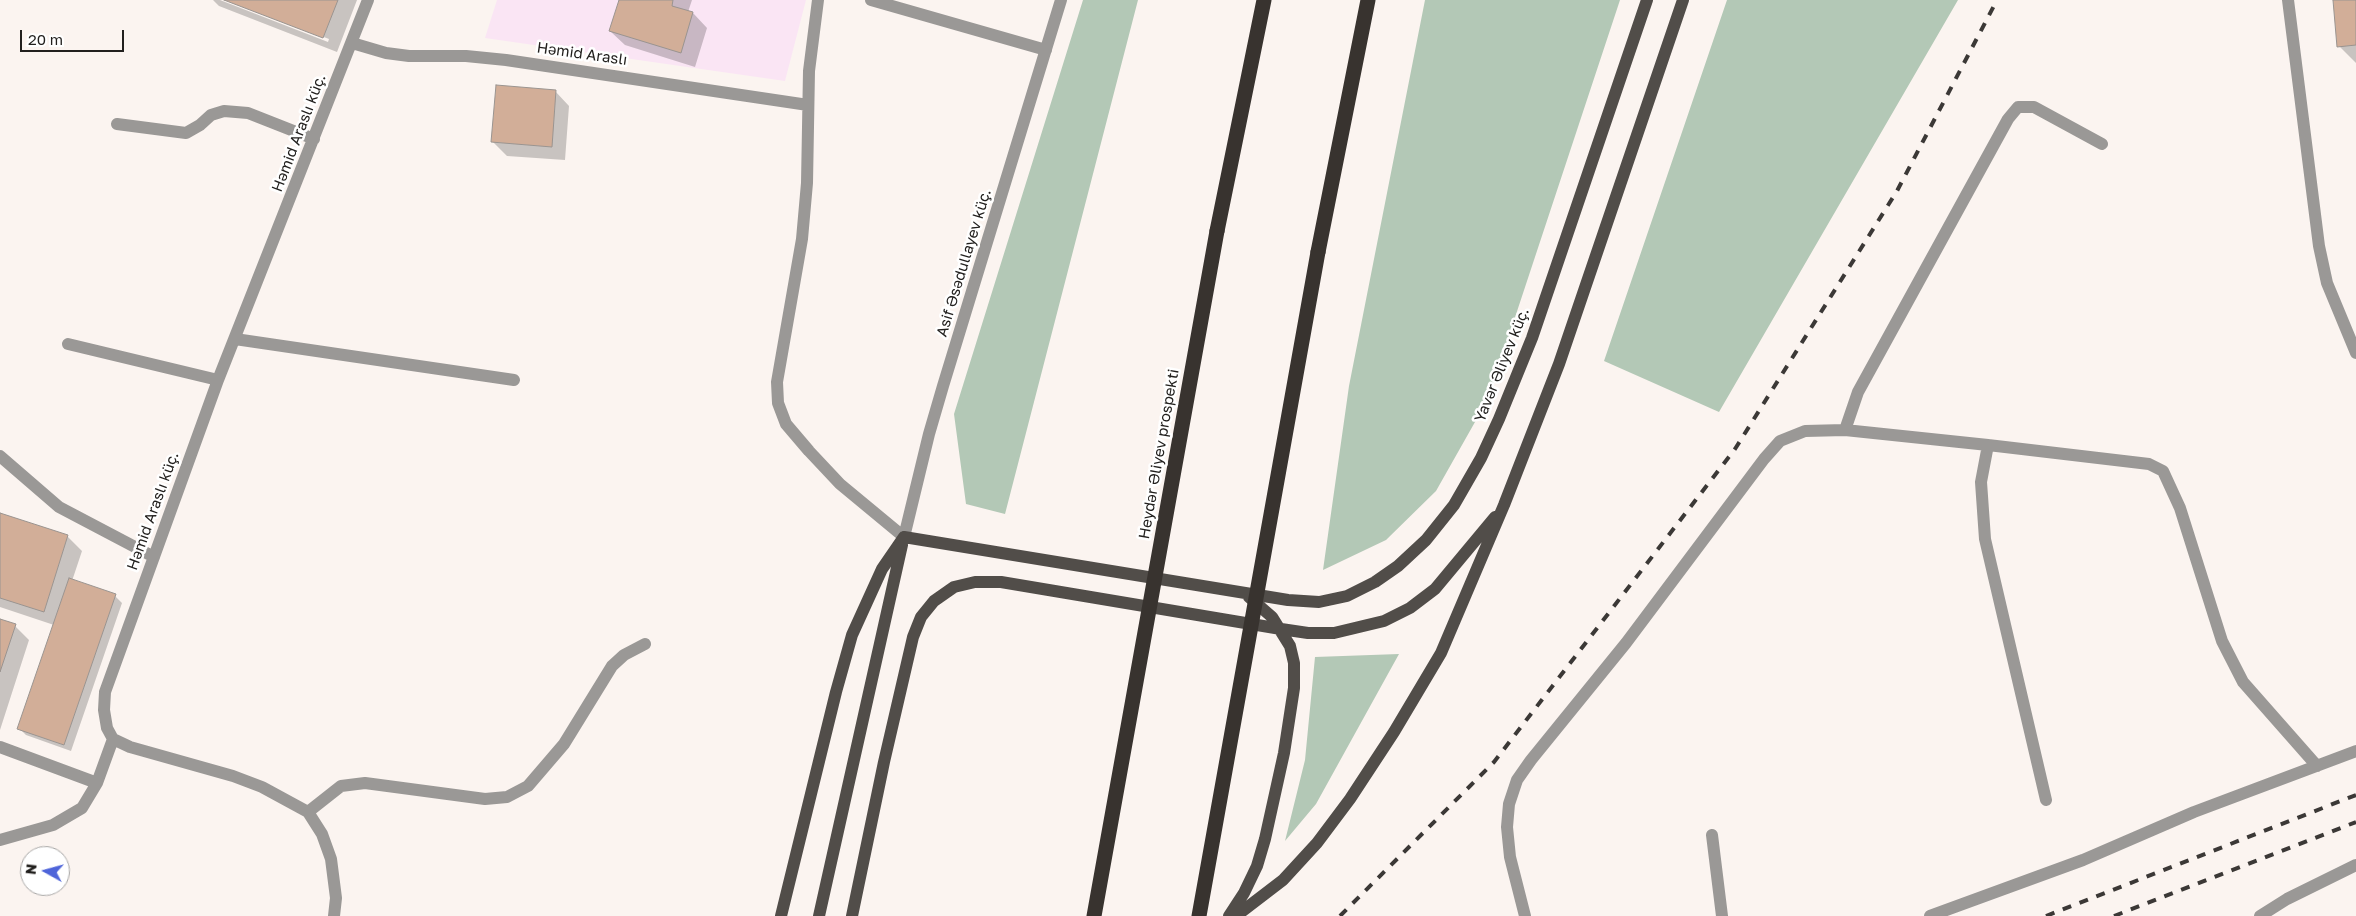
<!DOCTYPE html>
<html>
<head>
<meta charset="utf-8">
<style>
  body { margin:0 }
  #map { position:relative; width:2356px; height:916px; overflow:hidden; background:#fbf4f0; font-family:"Golos Text",sans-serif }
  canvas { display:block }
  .north { position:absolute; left:20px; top:846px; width:50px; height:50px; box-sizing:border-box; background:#fff; border:1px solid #a7a6a5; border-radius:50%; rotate:277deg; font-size:14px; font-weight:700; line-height:20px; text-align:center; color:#22201e }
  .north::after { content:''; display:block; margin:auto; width:18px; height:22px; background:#4e64d9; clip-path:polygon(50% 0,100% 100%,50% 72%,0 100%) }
  .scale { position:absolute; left:20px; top:30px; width:104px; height:22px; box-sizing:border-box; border:2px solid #22201e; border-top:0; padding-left:6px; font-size:15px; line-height:18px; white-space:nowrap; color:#22201e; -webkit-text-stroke:4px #fff; paint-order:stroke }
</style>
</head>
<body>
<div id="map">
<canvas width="2356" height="916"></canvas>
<div class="north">N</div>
<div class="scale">20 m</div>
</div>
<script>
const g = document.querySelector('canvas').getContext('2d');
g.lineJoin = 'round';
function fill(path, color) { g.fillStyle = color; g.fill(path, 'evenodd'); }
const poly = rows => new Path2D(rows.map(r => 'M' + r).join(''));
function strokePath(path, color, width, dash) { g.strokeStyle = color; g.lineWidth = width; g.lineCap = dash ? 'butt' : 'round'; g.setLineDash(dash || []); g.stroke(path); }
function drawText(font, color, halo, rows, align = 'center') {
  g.font = font + ' "Golos Text",sans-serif'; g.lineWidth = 5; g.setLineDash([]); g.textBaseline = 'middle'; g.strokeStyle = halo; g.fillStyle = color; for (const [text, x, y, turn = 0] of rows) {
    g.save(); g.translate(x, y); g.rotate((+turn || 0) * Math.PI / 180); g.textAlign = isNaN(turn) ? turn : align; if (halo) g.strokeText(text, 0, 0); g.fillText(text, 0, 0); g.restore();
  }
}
fill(poly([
  [497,0,806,0,785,81,485,38]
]), '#fae5f4');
fill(poly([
  [1083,0,1138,0,1005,514,966,504,954,414],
  [1425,0,1620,0,1488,399,1436,491,1386,540,1323,570,1349,386],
  [1727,0,1958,0,1719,412,1604,361],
  [1399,654,1316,804,1285,841,1305,760,1315,657]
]), '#b3c8b6');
fill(poly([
  [213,0,220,0,328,42,329,39,227,0,357,0,337,52,219,6],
  [620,0,692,0,688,12,693,13,707,28,695,67,625,45,610,31],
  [2335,0,2356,0,2356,63,2339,46],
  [555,91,569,106,565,160,507,156,492,141],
  [0,515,67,536,82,551,72,581,115,596,122,603,71,751,26,735,19,728,54,625,0,607],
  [0,621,15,626,29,640,0,730]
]), '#0003');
const building = poly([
  [224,0,338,0,323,38,224,0],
  [619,0,673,0,672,6,693,12,681,53,609,31,619,0],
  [2333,0,2356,0,2356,45,2337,47,2333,0],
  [496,85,556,90,552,147,491,142,496,85],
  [0,513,68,535,44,612,0,598,0,513],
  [69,578,116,594,64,745,17,729,69,578],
  [0,619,16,624,0,672,0,619]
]);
fill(building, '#d2ae98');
strokePath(building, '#9a9490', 1);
strokePath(poly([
  [818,0,809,71,807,183,802,239,777,382,778,403,786,424,809,451,840,484,904,537,929,434,943,386,1061,0],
  [871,0,1046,50],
  [2288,0,2319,246,2327,283,2356,353],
  [352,43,386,53,409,56,466,56,506,60,808,105],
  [117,124,186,133,200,125,211,115,224,111,248,113,314,139],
  [235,339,514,380],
  [68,344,218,380],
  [1845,430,1858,392,2008,119,2018,107,2034,107,2102,144],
  [1988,445,1981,482,1985,539,2046,800],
  [0,456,59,507,154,557],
  [0,747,97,783],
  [308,812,341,786,365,783,485,799,507,797,528,786,564,744,612,666,624,655,645,644],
  [1712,835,1722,916],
  [0,840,53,825,82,808,97,783,113,739],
  [334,916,336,898,331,859,322,834,308,812,262,787,233,776,130,747,113,739,107,728,104,710,105,692,218,380,368,0],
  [1525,916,1510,857,1507,827,1509,804,1517,780,1531,760,1626,643,1764,459,1780,441,1805,431,1845,430,1988,445,2149,464,2163,471,2180,508,2222,641,2243,682,2317,766],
  [1930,916,2083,860,2194,812,2356,751],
  [2260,916,2287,899,2356,865]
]), '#9a9896', 12);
strokePath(poly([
  [904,537,1288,600,1319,602,1347,596,1375,582,1398,566,1426,540,1454,505,1481,458,1499,419,1532,338,1647,0],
  [781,916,836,692,852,635,882,569,904,537],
  [819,916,902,545],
  [852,916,884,762,913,637,921,617,934,601,954,587,975,582,1001,582,1281,629,1308,633,1334,633,1384,621,1410,608,1435,589,1495,517],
  [1229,916,1244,893,1257,866,1265,839,1284,753,1294,688,1294,663,1290,646,1272,617,1249,597],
  [1236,916,1283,880,1317,843,1350,799,1394,732,1441,653,1504,505,1559,364,1683,0]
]), '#514d49', 12);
strokePath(poly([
  [1217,231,1264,0],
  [1318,252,1368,0]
]), '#38332f', 15);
strokePath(poly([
  [1340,916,1494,762,1735,449,1897,191,1997,0],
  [2046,916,2356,795],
  [2114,916,2356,822]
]), '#3b3836', 4, [9, 9]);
strokePath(poly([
  [1094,916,1217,231],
  [1199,916,1318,252]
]), '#38332f', 15);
drawText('15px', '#22201e', '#fff', [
  ["Həmid Araslı",582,54,8],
  ["Həmid Araslı küç.",299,133,-69],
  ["Asif Əsədullayev küç.",964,263,-73],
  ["Yavər Əliyev küç.",1502,365,-68],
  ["Heydər Əliyev prospekti",1159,454,-80],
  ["Həmid Araslı küç.",153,511,-70]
]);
</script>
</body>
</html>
